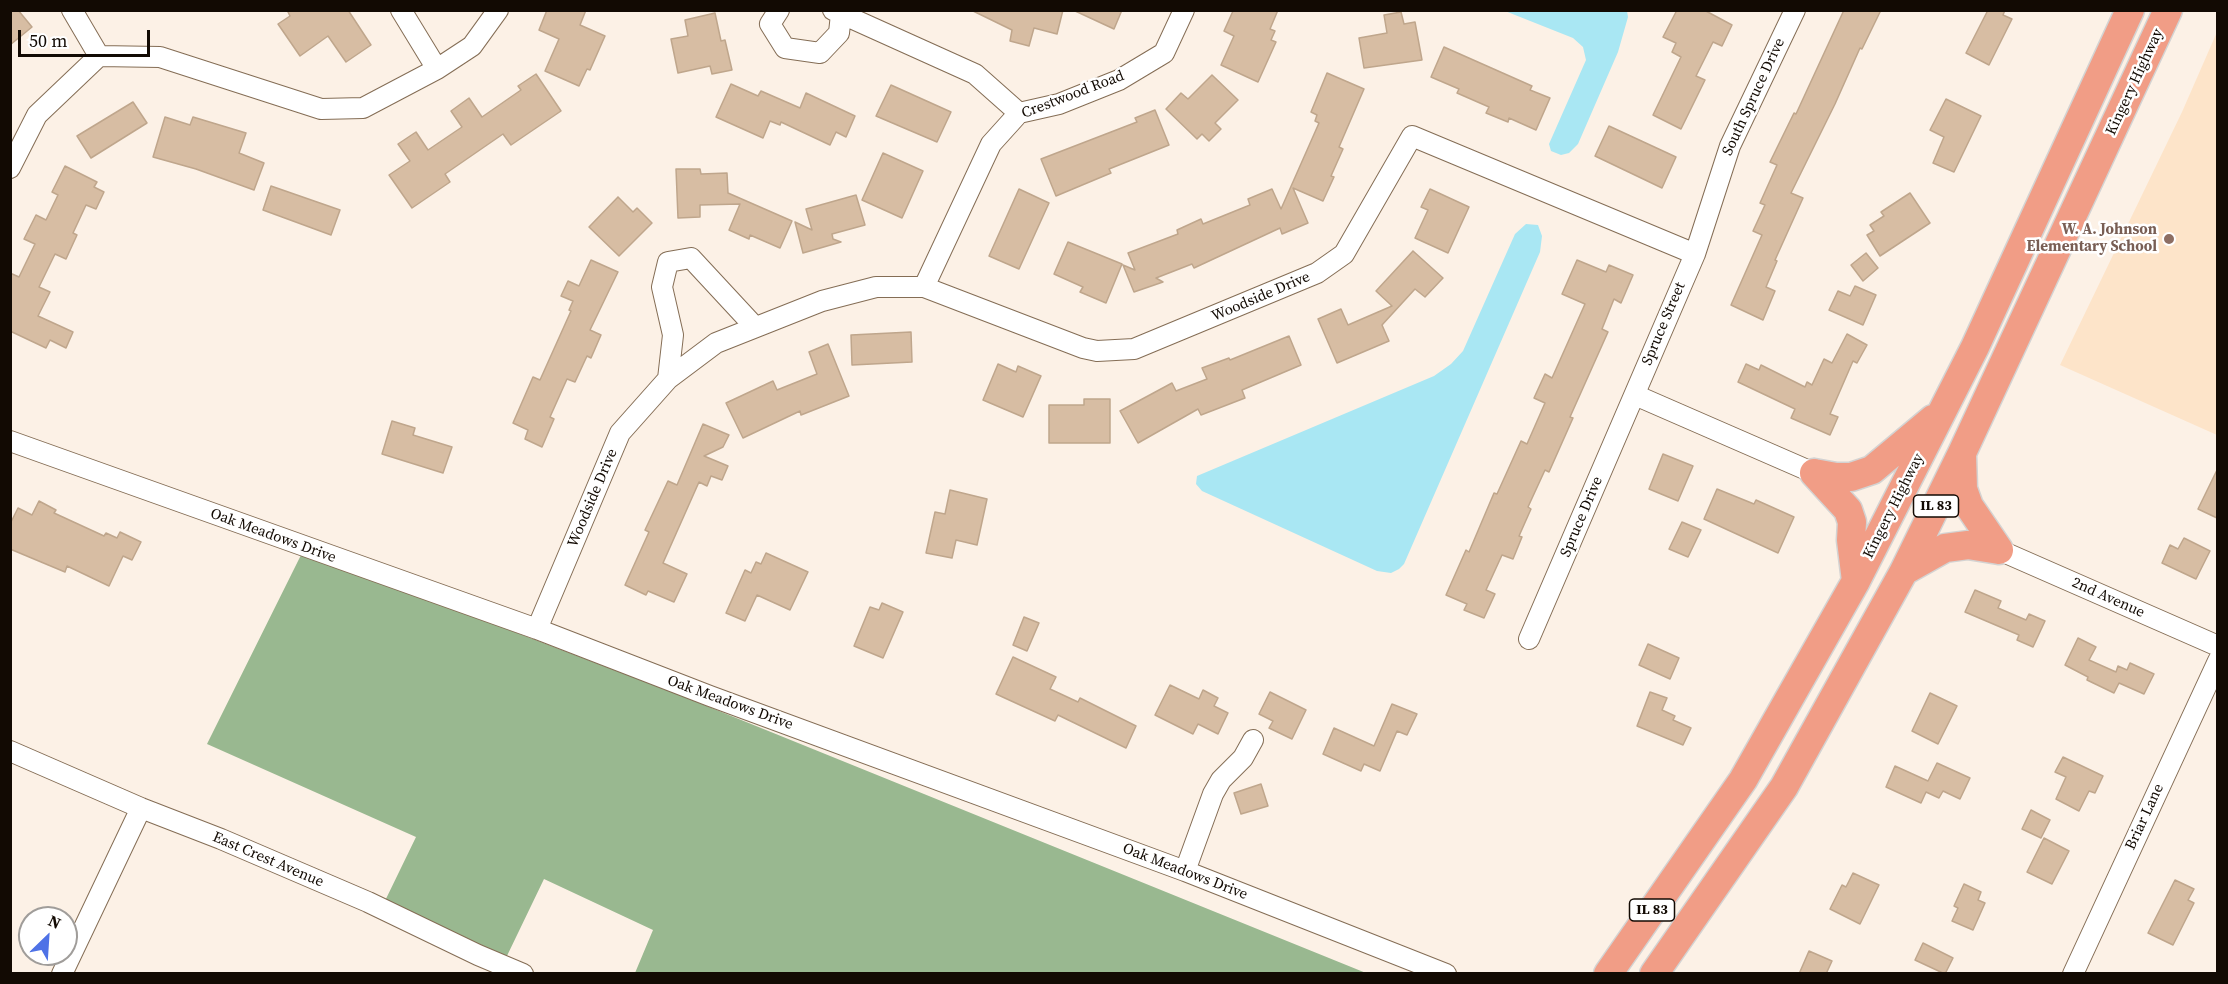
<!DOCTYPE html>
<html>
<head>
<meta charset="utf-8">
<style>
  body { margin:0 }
  #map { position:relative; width:2228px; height:984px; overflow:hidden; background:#fcf1e6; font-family:"Source Serif 4",serif }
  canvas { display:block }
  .frame { position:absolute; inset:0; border:12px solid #120a03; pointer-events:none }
  .north { position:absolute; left:18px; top:906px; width:60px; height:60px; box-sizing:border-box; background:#fff; border:2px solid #a09d9a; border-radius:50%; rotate:25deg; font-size:16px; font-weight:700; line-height:24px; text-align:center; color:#120a03 }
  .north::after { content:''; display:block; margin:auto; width:21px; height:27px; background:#4f72e6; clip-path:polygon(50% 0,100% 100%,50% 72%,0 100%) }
  .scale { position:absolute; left:18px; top:30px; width:132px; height:27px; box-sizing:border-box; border:3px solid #120a03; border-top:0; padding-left:8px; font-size:18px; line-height:21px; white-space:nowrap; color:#120a03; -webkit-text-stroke:4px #fff; paint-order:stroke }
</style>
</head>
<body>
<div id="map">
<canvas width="2228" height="984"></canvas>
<div class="frame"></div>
<div class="north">N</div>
<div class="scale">50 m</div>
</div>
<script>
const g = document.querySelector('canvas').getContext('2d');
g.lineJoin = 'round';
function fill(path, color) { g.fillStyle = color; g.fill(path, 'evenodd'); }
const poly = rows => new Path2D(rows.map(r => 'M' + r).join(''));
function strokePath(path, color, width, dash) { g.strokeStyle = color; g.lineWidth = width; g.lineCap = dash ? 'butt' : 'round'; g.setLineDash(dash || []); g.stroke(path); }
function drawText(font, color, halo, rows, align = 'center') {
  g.font = font + ' "Source Serif 4",serif'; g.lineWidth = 5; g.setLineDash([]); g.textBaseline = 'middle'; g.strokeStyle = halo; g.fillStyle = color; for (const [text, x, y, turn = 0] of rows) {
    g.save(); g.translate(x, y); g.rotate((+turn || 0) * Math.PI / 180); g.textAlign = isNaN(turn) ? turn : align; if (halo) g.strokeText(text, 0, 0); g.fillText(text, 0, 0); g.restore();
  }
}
fill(poly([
  [2217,32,2217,435,2060,365,2182,112]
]), '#fde4c9');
fill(poly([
  [303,551,682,696,1366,973,635,973,653,930,544,879,505,960,383,905,416,837,207,744]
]), '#99b890');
fill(poly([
  [1505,11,1627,11,1628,17,1618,52,1578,144,1569,153,1561,155,1551,151,1549,144,1586,60,1583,47,1573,38],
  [1526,224,1538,225,1542,236,1540,252,1404,564,1399,569,1391,573,1377,571,1202,491,1196,484,1197,476,1434,376,1451,364,1463,351,1515,234]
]), '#a9e7f3');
const building = poly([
  [10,10,18,10,32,27,10,45,10,10],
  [287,10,348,10,371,45,346,62,328,36,300,56,278,24,290,16,287,10],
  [547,10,586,10,580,25,605,36,590,70,587,69,579,86,545,71,559,39,539,30,547,10],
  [971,10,1063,10,1057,34,1034,28,1029,46,1010,41,1012,30,971,10],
  [1073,10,1122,10,1114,29,1073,10],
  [1237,10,1278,10,1270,29,1275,31,1271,40,1276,42,1258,82,1221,65,1234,36,1224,31,1233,11,1237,10],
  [1677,10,1704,10,1732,25,1722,46,1713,42,1696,76,1705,80,1681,129,1653,115,1681,57,1672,52,1676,43,1663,37,1677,10],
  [1844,10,1881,10,1862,49,1860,48,1835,104,1791,193,1803,198,1775,260,1777,261,1766,287,1775,291,1763,320,1731,305,1762,235,1753,231,1765,205,1760,203,1777,165,1770,162,1794,113,1796,114,1844,10],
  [1988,10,2005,10,2003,15,2012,19,1989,65,1966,53,1988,10],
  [1401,12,1404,24,1415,22,1422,60,1364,68,1359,38,1387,33,1384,15,1401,12],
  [715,13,721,41,725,40,732,70,712,74,710,66,678,73,671,39,688,36,685,20,715,13],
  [1444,47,1532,86,1530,90,1550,98,1536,130,1509,118,1508,122,1486,113,1489,107,1457,93,1459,89,1431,77,1444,47],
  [1327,73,1364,89,1339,147,1343,149,1331,176,1334,177,1323,201,1293,188,1308,223,1282,234,1280,228,1194,268,1192,264,1156,278,1163,282,1134,292,1123,265,1135,270,1128,253,1178,234,1177,230,1201,219,1203,224,1250,205,1248,199,1272,189,1281,209,1319,123,1315,121,1317,115,1311,112,1327,73],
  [536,74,561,111,511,145,503,134,445,174,450,182,412,208,389,175,410,161,398,144,416,132,428,150,462,127,451,111,469,98,482,117,521,90,518,86,536,74],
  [1212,75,1238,100,1215,123,1221,129,1209,141,1202,134,1197,139,1166,109,1181,93,1188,99,1212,75],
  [731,84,758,96,761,91,800,108,806,93,855,116,846,137,836,132,830,145,781,122,780,125,770,121,763,138,716,117,731,84],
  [891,85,951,112,937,142,876,116,891,85],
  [1946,99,1981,116,1954,172,1933,163,1944,137,1930,130,1946,99],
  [133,102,147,123,91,158,77,136,133,102],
  [1155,110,1169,145,1109,169,1111,173,1056,196,1041,159,1137,122,1135,118,1155,110],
  [165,117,190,125,193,117,246,133,239,153,264,163,254,190,196,169,153,157,165,117],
  [1609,126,1676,157,1662,188,1595,156,1609,126],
  [883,153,923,171,902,218,862,200,883,153],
  [65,166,97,182,94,187,104,192,96,209,86,205,73,233,77,235,66,259,55,254,39,287,50,292,38,316,73,332,66,348,50,340,46,348,10,331,10,273,19,277,35,244,24,239,36,215,46,220,58,195,52,192,65,166],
  [676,169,700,169,701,174,727,173,728,193,792,221,780,248,750,235,749,239,729,230,740,204,700,205,700,217,678,218,676,169],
  [271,186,340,210,331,235,263,210,271,186],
  [1019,189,1049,203,1019,269,989,256,1019,189],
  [1430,189,1469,207,1448,253,1415,238,1428,210,1421,207,1430,189],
  [1910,193,1930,223,1880,256,1867,235,1874,231,1870,225,1884,216,1881,212,1910,193],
  [856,195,865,225,832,234,833,239,841,242,803,253,795,222,812,230,806,209,856,195],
  [618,197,633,212,637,208,652,223,619,256,589,227,618,197],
  [1068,242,1122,264,1106,303,1080,292,1083,287,1054,274,1068,242],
  [1413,251,1443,278,1425,297,1415,289,1382,325,1389,341,1337,363,1318,319,1341,309,1348,325,1392,306,1376,291,1413,251],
  [1866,253,1878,268,1863,281,1851,265,1866,253],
  [591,260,618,272,590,330,601,335,591,358,587,356,575,382,567,379,550,417,554,419,542,447,525,439,528,430,513,423,533,377,540,380,571,311,569,310,573,301,561,296,568,281,579,286,591,260],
  [1577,260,1606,272,1609,265,1633,275,1621,303,1614,299,1602,329,1608,332,1570,417,1573,418,1549,472,1545,470,1528,507,1531,509,1519,536,1522,537,1513,559,1502,555,1486,590,1495,594,1484,618,1464,610,1467,604,1446,595,1466,550,1469,552,1494,493,1497,494,1521,441,1527,444,1545,403,1534,398,1545,374,1552,378,1585,304,1562,294,1577,260],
  [1855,286,1876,295,1863,325,1829,310,1838,291,1850,296,1855,286],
  [911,332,912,362,852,365,851,335,911,332],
  [1847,334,1867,345,1857,363,1853,361,1830,414,1838,417,1830,435,1791,418,1795,409,1738,382,1746,364,1759,370,1761,365,1805,387,1807,382,1812,385,1824,359,1832,363,1847,334],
  [1289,336,1301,365,1242,390,1245,398,1201,415,1198,409,1138,443,1120,411,1172,383,1176,391,1207,379,1202,368,1229,358,1230,360,1289,336],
  [828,344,849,396,801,415,800,411,743,438,726,403,773,381,777,390,817,374,809,352,828,344],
  [998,364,1016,372,1018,366,1041,376,1023,417,983,400,998,364],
  [1084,399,1110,399,1110,443,1049,443,1049,405,1084,405,1084,399],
  [392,421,415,428,413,435,452,447,443,473,382,454,392,421],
  [703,424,729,435,723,447,704,456,728,466,722,480,711,476,707,486,699,482,663,563,687,574,674,602,648,591,646,595,625,585,649,532,645,530,668,481,677,485,703,424],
  [1663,454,1693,466,1678,501,1649,489,1663,454],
  [2217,470,2217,518,2198,509,2217,470],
  [1717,489,1754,504,1756,500,1794,517,1778,553,1704,519,1717,489],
  [950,490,987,499,977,545,956,540,952,558,926,553,935,512,945,514,950,490],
  [39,501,56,510,54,513,104,536,106,533,117,538,120,532,141,542,132,560,123,556,109,586,67,566,65,572,10,549,10,524,18,508,32,515,39,501],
  [1682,522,1701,530,1688,557,1669,549,1682,522],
  [2184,538,2210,551,2196,579,2162,563,2170,545,2178,549,2184,538],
  [766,553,808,572,790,610,757,595,745,621,726,613,745,570,751,573,756,562,761,564,766,553],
  [1975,590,2001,601,1998,608,2026,620,2029,614,2045,621,2033,647,2017,640,2019,635,1965,612,1975,590],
  [882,603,903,612,883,658,854,646,870,607,879,610,882,603],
  [1024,617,1039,623,1027,651,1013,645,1024,617],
  [2078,638,2096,647,2089,660,2116,672,2118,666,2127,670,2130,663,2154,674,2144,694,2119,683,2114,693,2087,680,2088,677,2065,665,2078,638],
  [1648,644,1679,658,1670,679,1639,665,1648,644],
  [1013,657,1056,677,1050,689,1078,702,1080,698,1136,726,1126,748,1058,715,1055,721,996,694,1013,657],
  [1170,685,1199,699,1203,690,1218,698,1214,706,1228,713,1218,734,1198,724,1193,734,1155,715,1170,685],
  [1270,692,1306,710,1292,739,1269,728,1273,721,1259,714,1270,692],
  [1650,692,1667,698,1662,710,1675,716,1673,720,1691,728,1683,745,1637,726,1650,692],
  [1930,693,1957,706,1938,744,1912,731,1930,693],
  [1392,704,1417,714,1407,735,1397,731,1380,771,1364,764,1361,771,1323,754,1334,728,1374,746,1392,704],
  [2063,757,2103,776,2095,793,2089,791,2079,811,2056,799,2066,777,2055,772,2063,757],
  [1937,763,1970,778,1960,799,1943,791,1939,798,1926,792,1921,803,1886,787,1895,766,1928,781,1937,763],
  [1261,784,1268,806,1241,814,1234,793,1261,784],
  [2031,810,2050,820,2041,838,2022,829,2031,810],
  [2044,838,2069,851,2052,884,2027,872,2044,838],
  [1853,873,1879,885,1860,924,1830,909,1842,885,1846,887,1853,873],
  [2175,880,2194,889,2188,900,2194,903,2173,945,2148,933,2175,880],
  [1964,884,1981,892,1978,900,1985,903,1973,930,1952,921,1958,908,1954,906,1964,884],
  [1923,943,1953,958,1945,974,1915,960,1923,943],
  [1809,951,1832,961,1826,974,1799,974,1809,951]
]);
fill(building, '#d7bda3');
strokePath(building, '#bfa68c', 1.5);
const minor = poly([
  [72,10,99,56],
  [401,10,437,69],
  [779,10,770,24,785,48,820,53,839,33,841,14],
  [833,10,975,74,1019,113],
  [10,168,37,115,99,56,160,57,321,109,363,108,437,69,472,46,498,10],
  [924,287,991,144,1019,113,1059,104,1119,80,1164,53,1184,10],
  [668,379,673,335,662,287,668,262,691,258,755,327],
  [1635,395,1814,473],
  [10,441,537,629,710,696,1185,871,1446,974],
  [1999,550,2218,646],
  [537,629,620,433,668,379,716,343,822,301,876,287,924,287,1083,348,1097,351,1134,349,1317,273,1344,254,1412,136,1695,254],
  [1529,639,1695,254,1730,146,1795,10],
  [10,751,141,808,221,839,368,902,478,955,523,974],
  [1185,871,1213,794,1221,780,1243,758,1253,740],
  [62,974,141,808],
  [2073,974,2218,661]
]);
const highway = poly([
  [1962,455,1963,489,1969,506,1999,550],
  [1814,473,1836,477,1851,477,1872,470,1933,419],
  [1814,473,1848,510,1852,522,1851,540,1856,581],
  [1904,571,1945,548,1968,545,1999,550],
  [1608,974,1743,780,1856,581,1975,347,2130,10],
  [1654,974,1784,787,1904,571,1962,453,2168,10]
]);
strokePath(minor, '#846d55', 22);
strokePath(highway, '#d4d3d2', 31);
strokePath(minor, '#fff', 20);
strokePath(highway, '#f19d86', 28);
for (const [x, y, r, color] of [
  [2169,239,6,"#8d6e63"]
]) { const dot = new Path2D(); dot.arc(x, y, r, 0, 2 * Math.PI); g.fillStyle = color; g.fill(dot); strokePath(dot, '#fff', 2); }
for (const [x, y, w] of [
  [1936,506,45],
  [1652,910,45]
]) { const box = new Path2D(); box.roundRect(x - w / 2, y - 11, w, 22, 4.5); g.fillStyle = '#fff'; g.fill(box); strokePath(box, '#120a03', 1.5); }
drawText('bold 14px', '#120a03', null, [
  ["IL 83",1936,506],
  ["IL 83",1652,910]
]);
drawText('15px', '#120a03', '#fff', [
  ["Kingery Highway",2135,82,-65],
  ["Crestwood Road",1073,95,-21],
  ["South Spruce Drive",1754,97,-65],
  ["Woodside Drive",1261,297,-23],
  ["Spruce Street",1664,324,-67],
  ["Woodside Drive",593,498,-67],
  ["Kingery Highway",1894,506,-63],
  ["Spruce Drive",1582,517,-67],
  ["Oak Meadows Drive",273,536,20],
  ["2nd Avenue",2108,598,24],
  ["Oak Meadows Drive",730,703,20],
  ["Briar Lane",2145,817,-65],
  ["East Crest Avenue",268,860,23],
  ["Oak Meadows Drive",1185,872,21]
]);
drawText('bold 15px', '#785e54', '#fff', [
  ["W. A. Johnson",2157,230],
  ["Elementary School",2157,247]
], 'right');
</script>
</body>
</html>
